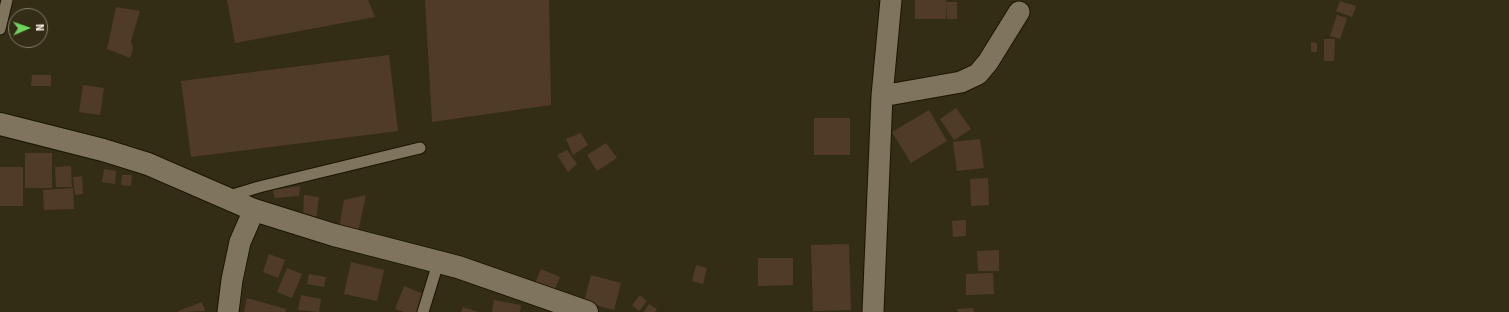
<!DOCTYPE html>
<html>
<head>
<meta charset="utf-8">
<style>
  body { margin:0 }
  #map { position:relative; width:1509px; height:312px; overflow:hidden; background:#342d16; font-family:"Fira Sans",sans-serif }
  canvas { display:block }
  .north { position:absolute; left:8px; top:8px; width:40px; height:40px; box-sizing:border-box; background:#342d16; border:1px solid #827b68; border-radius:50%; rotate:88deg; font-size:11px; font-weight:700; line-height:16px; text-align:center; color:#f6f1e3 }
  .north::after { content:''; display:block; margin:auto; width:14px; height:18px; background:#6fd360; clip-path:polygon(50% 0,100% 100%,50% 72%,0 100%) }
</style>
</head>
<body>
<div id="map">
<canvas width="1509" height="312"></canvas>
<div class="north">N</div>
</div>
<script>
const g = document.querySelector('canvas').getContext('2d');
g.lineJoin = 'round';
function fill(path, color) { g.fillStyle = color; g.fill(path, 'evenodd'); }
const poly = rows => new Path2D(rows.map(r => 'M' + r).join(''));
function strokePath(path, color, width, dash) { g.strokeStyle = color; g.lineWidth = width; g.lineCap = dash ? 'butt' : 'round'; g.setLineDash(dash || []); g.stroke(path); }
fill(poly([
  [227,0,368,0,375,17,235,43],
  [425,0,549,0,551,105,432,122],
  [915,0,946,0,946,19,915,19],
  [1340,1,1356,6,1352,17,1336,11],
  [946,2,957,2,957,19,947,19],
  [116,7,140,11,131,41,133,49,130,58,107,49],
  [1337,15,1347,18,1340,39,1330,36],
  [1324,39,1335,39,1334,61,1324,61],
  [1311,42,1317,43,1317,52,1311,52],
  [389,55,398,131,191,157,181,81],
  [32,75,51,75,51,86,31,86],
  [83,85,104,88,100,115,79,112],
  [956,108,971,129,954,140,940,119],
  [929,110,947,141,911,163,892,132],
  [814,118,850,118,850,155,814,155],
  [581,133,588,145,573,155,566,139],
  [980,139,984,168,957,171,953,142],
  [606,143,617,158,597,171,587,155],
  [567,150,577,164,568,172,557,155],
  [25,153,52,153,52,188,25,188],
  [71,166,72,187,56,187,55,167],
  [0,167,23,167,23,206,0,206],
  [104,169,116,171,115,184,102,182],
  [122,175,132,175,131,186,121,185],
  [82,176,83,194,75,195,73,177],
  [988,178,989,205,971,206,970,179],
  [300,186,299,196,274,198,273,190],
  [73,188,74,209,44,210,43,190],
  [304,195,319,197,316,220,303,218],
  [366,195,358,232,339,228,344,200],
  [966,220,966,236,953,237,952,221],
  [849,244,851,310,813,311,811,245],
  [999,250,999,271,978,271,977,251],
  [269,254,285,260,278,278,263,272],
  [758,258,793,258,793,285,758,286],
  [351,262,384,270,377,301,344,294],
  [696,265,707,268,703,284,692,281],
  [287,268,302,274,292,298,277,292],
  [541,269,560,277,553,293,534,286],
  [993,273,994,294,966,295,966,274],
  [309,274,326,277,324,287,307,284],
  [591,275,621,283,614,310,584,302],
  [404,286,426,295,420,312,404,312,395,309],
  [301,295,321,299,319,312,298,310],
  [640,295,647,301,639,311,632,305],
  [247,298,286,309,285,312,244,312],
  [494,300,521,305,520,312,492,312],
  [202,302,205,311,179,312,178,311],
  [649,304,657,309,655,312,644,312],
  [463,307,478,312,461,312],
  [973,308,974,312,958,312,957,309]
]), '#503b28');
const service = poly([
  [0,29,7,0],
  [226,197,259,187,420,148],
  [423,312,438,263]
]);
const minor = poly([
  [882,96,961,82,978,74,988,62,1019,12],
  [228,312,232,280,240,242,254,210],
  [873,312,882,96,891,0]
]);
const tertiary = poly([
  [0,124,103,150,148,164,254,210,334,235,458,267,587,312]
]);
strokePath(service, '#1c1501', 13);
strokePath(minor, '#1c1501', 23);
strokePath(tertiary, '#1c1501', 24);
strokePath(service, '#7e755c', 11);
strokePath(minor, '#7e755c', 21);
strokePath(tertiary, '#7e755c', 22);
</script>
</body>
</html>
